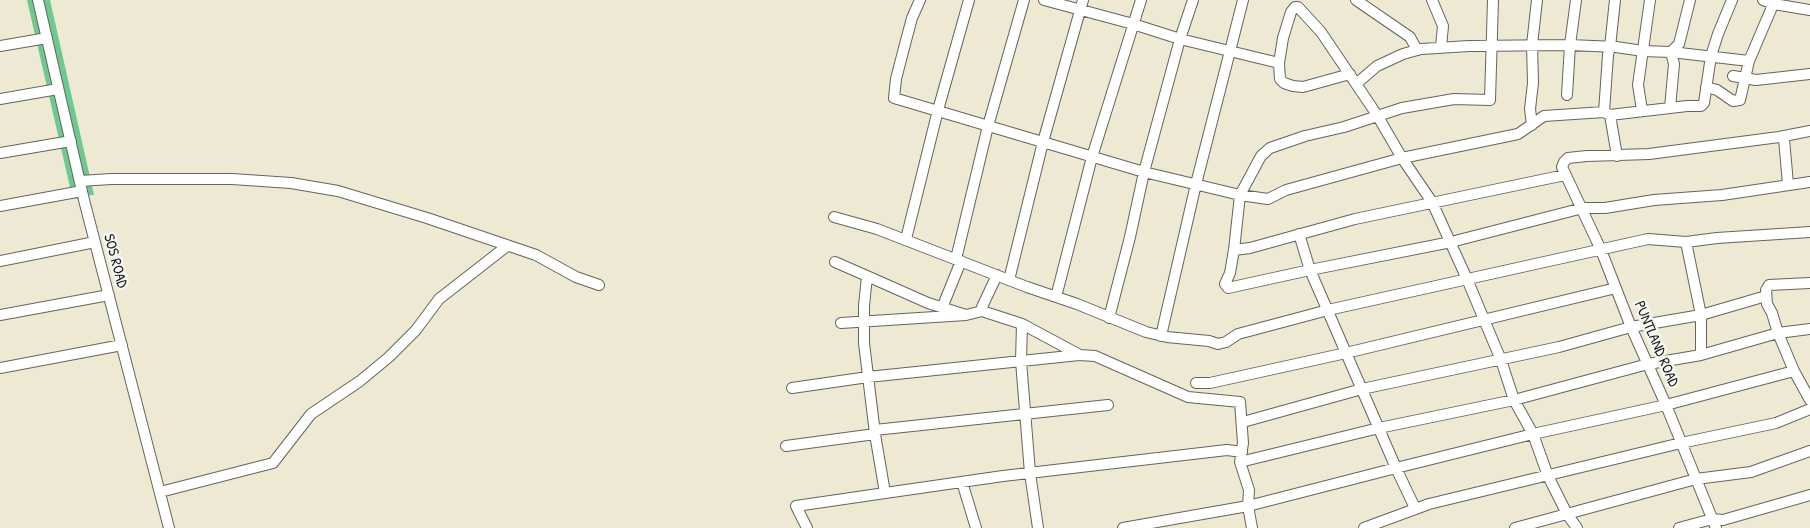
<!DOCTYPE html>
<html>
<head>
<meta charset="utf-8">
<style>
  body { margin:0 }
  canvas { display:block; background:#ede9d3 }
</style>
</head>
<body>
<canvas width="1810" height="528"></canvas>
<script>
const g = document.querySelector('canvas').getContext('2d');
g.lineJoin = 'round';
function fill(path, color) { g.fillStyle = color; g.fill(path, 'evenodd'); }
const poly = rows => new Path2D(rows.map(r => 'M' + r).join(''));
function strokePath(path, color, width, dash) { g.strokeStyle = color; g.lineWidth = width; g.lineCap = dash ? 'butt' : 'round'; g.setLineDash(dash || []); g.stroke(path); }
function drawText(font, color, halo, rows, align = 'center') {
  g.font = font + ' "Patrick Hand",sans-serif'; g.lineWidth = 5; g.setLineDash([]); g.textBaseline = 'middle'; g.strokeStyle = halo; g.fillStyle = color; for (const [text, x, y, turn = 0] of rows) {
    g.save(); g.translate(x, y); g.rotate((+turn || 0) * Math.PI / 180); g.textAlign = isNaN(turn) ? turn : align; if (halo) g.strokeText(text, 0, 0); g.fillText(text, 0, 0); g.restore();
  }
}
fill(poly([
  [27,0,50,0,94,195,72,196]
]), '#6ec990');
const minor = poly([
  [38,0,84,200,169,528],
  [920,0,912,18,904,48,896,79,894,98,1144,172,1240,195,1268,199,1286,190,1402,158,1518,134,1544,116,1604,112,1610,115,1617,156],
  [1044,0,1133,24,1180,39,1279,63,1283,38,1291,12,1295,7,1298,7,1321,32,1377,115,1402,158,1432,202,1467,279,1501,360,1514,400,1533,434,1548,476,1567,514,1577,528],
  [1356,0,1410,37,1417,50],
  [1432,0,1443,26,1441,47],
  [1493,0,1490,100,1454,99,1402,108,1344,127,1305,136,1270,148,1261,156,1240,195,1234,250,1230,273,1225,284,1228,288,1310,270,1451,242,1583,208,1605,208,1654,200,1722,195,1810,182],
  [1576,0,1570,45,1616,47,1643,51,1671,52,1749,61,1775,0],
  [1763,0,1774,4,1810,10],
  [0,46,47,38],
  [1279,63,1280,79,1284,83,1293,86,1303,87,1350,74],
  [1733,76,1756,80,1810,74],
  [1356,84,1377,66,1403,54,1421,49,1469,46,1570,45,1567,95],
  [1706,87,1717,90,1733,101,1740,100,1749,61],
  [0,99,58,89],
  [1670,108,1674,64,1671,52,1679,44,1690,0],
  [1642,110,1638,85,1650,0],
  [1604,112,1608,55,1610,47,1615,0],
  [1610,115,1687,106,1701,106,1704,103,1711,56,1718,34,1732,0],
  [1532,125,1530,109,1533,83,1532,45,1537,0],
  [1779,137,1784,139,1788,184],
  [0,153,71,141],
  [80,181,111,179,232,179,291,183,338,191,427,218,536,255,576,277,599,285],
  [0,206,82,191],
  [834,217,877,229,1027,287,1077,304,1146,332,1167,337,1209,341,1218,344,1226,342,1238,334,1328,310,1648,239,1686,242,1717,238,1810,232],
  [1299,234,1310,270,1396,468,1415,508],
  [906,239,938,110,969,0],
  [1686,242,1701,315,1701,355],
  [1234,250,1250,248,1355,219,1565,175],
  [956,259,988,126,1024,0],
  [0,261,95,242],
  [835,262,867,276,864,306,864,343,875,434],
  [1009,280,1043,142,1083,0],
  [1810,283,1769,285,1766,290,1767,304,1772,313,1778,333,1794,371,1810,400],
  [1056,297,1092,157,1141,0],
  [942,308,961,261],
  [982,311,982,307,997,275],
  [0,315,109,295],
  [966,315,982,311,1022,324,1021,361,1030,473,1038,528],
  [1109,318,1130,237,1144,172,1180,39,1193,0],
  [841,323,966,315,928,303,867,276],
  [1022,324,1078,354],
  [1161,336,1196,184,1243,0],
  [0,368,122,345],
  [1196,383,1210,383,1346,353,1616,288],
  [792,388,868,377,1079,355,1095,356,1188,397,1240,402,1243,443,1240,462,1249,490,1248,506,1252,528],
  [1243,422,1362,389,1559,347,1631,327,1701,315,1766,296],
  [875,430,1108,405],
  [786,446,875,434,885,493,796,506,807,528],
  [1240,462,1379,428,1514,400,1648,364,1701,355,1778,333,1810,329],
  [962,482,976,528],
  [160,492,273,463,311,414,360,381,389,357,416,330,439,299,507,246],
  [885,493,1003,476,1227,450,1242,452],
  [1123,528,1248,506,1396,468,1533,434,1666,405,1794,371],
  [1364,528,1429,504,1681,443,1776,423,1810,409],
  [1515,528,1696,479,1751,472,1810,451],
  [1679,528,1712,519,1723,520,1810,495],
  [1716,528,1666,405,1631,327,1601,250,1562,167,1564,162,1568,158,1587,156,1649,154,1779,137,1810,131]
]);
strokePath(minor, '#65645c', 12);
strokePath(minor, '#fff', 10);
drawText('15px', '#1c1c1c', '#f6f6f2', [
  ["SOS ROAD",115,261,75],
  ["PUNTLAND ROAD",1656,344,67]
]);
</script>
</body>
</html>
